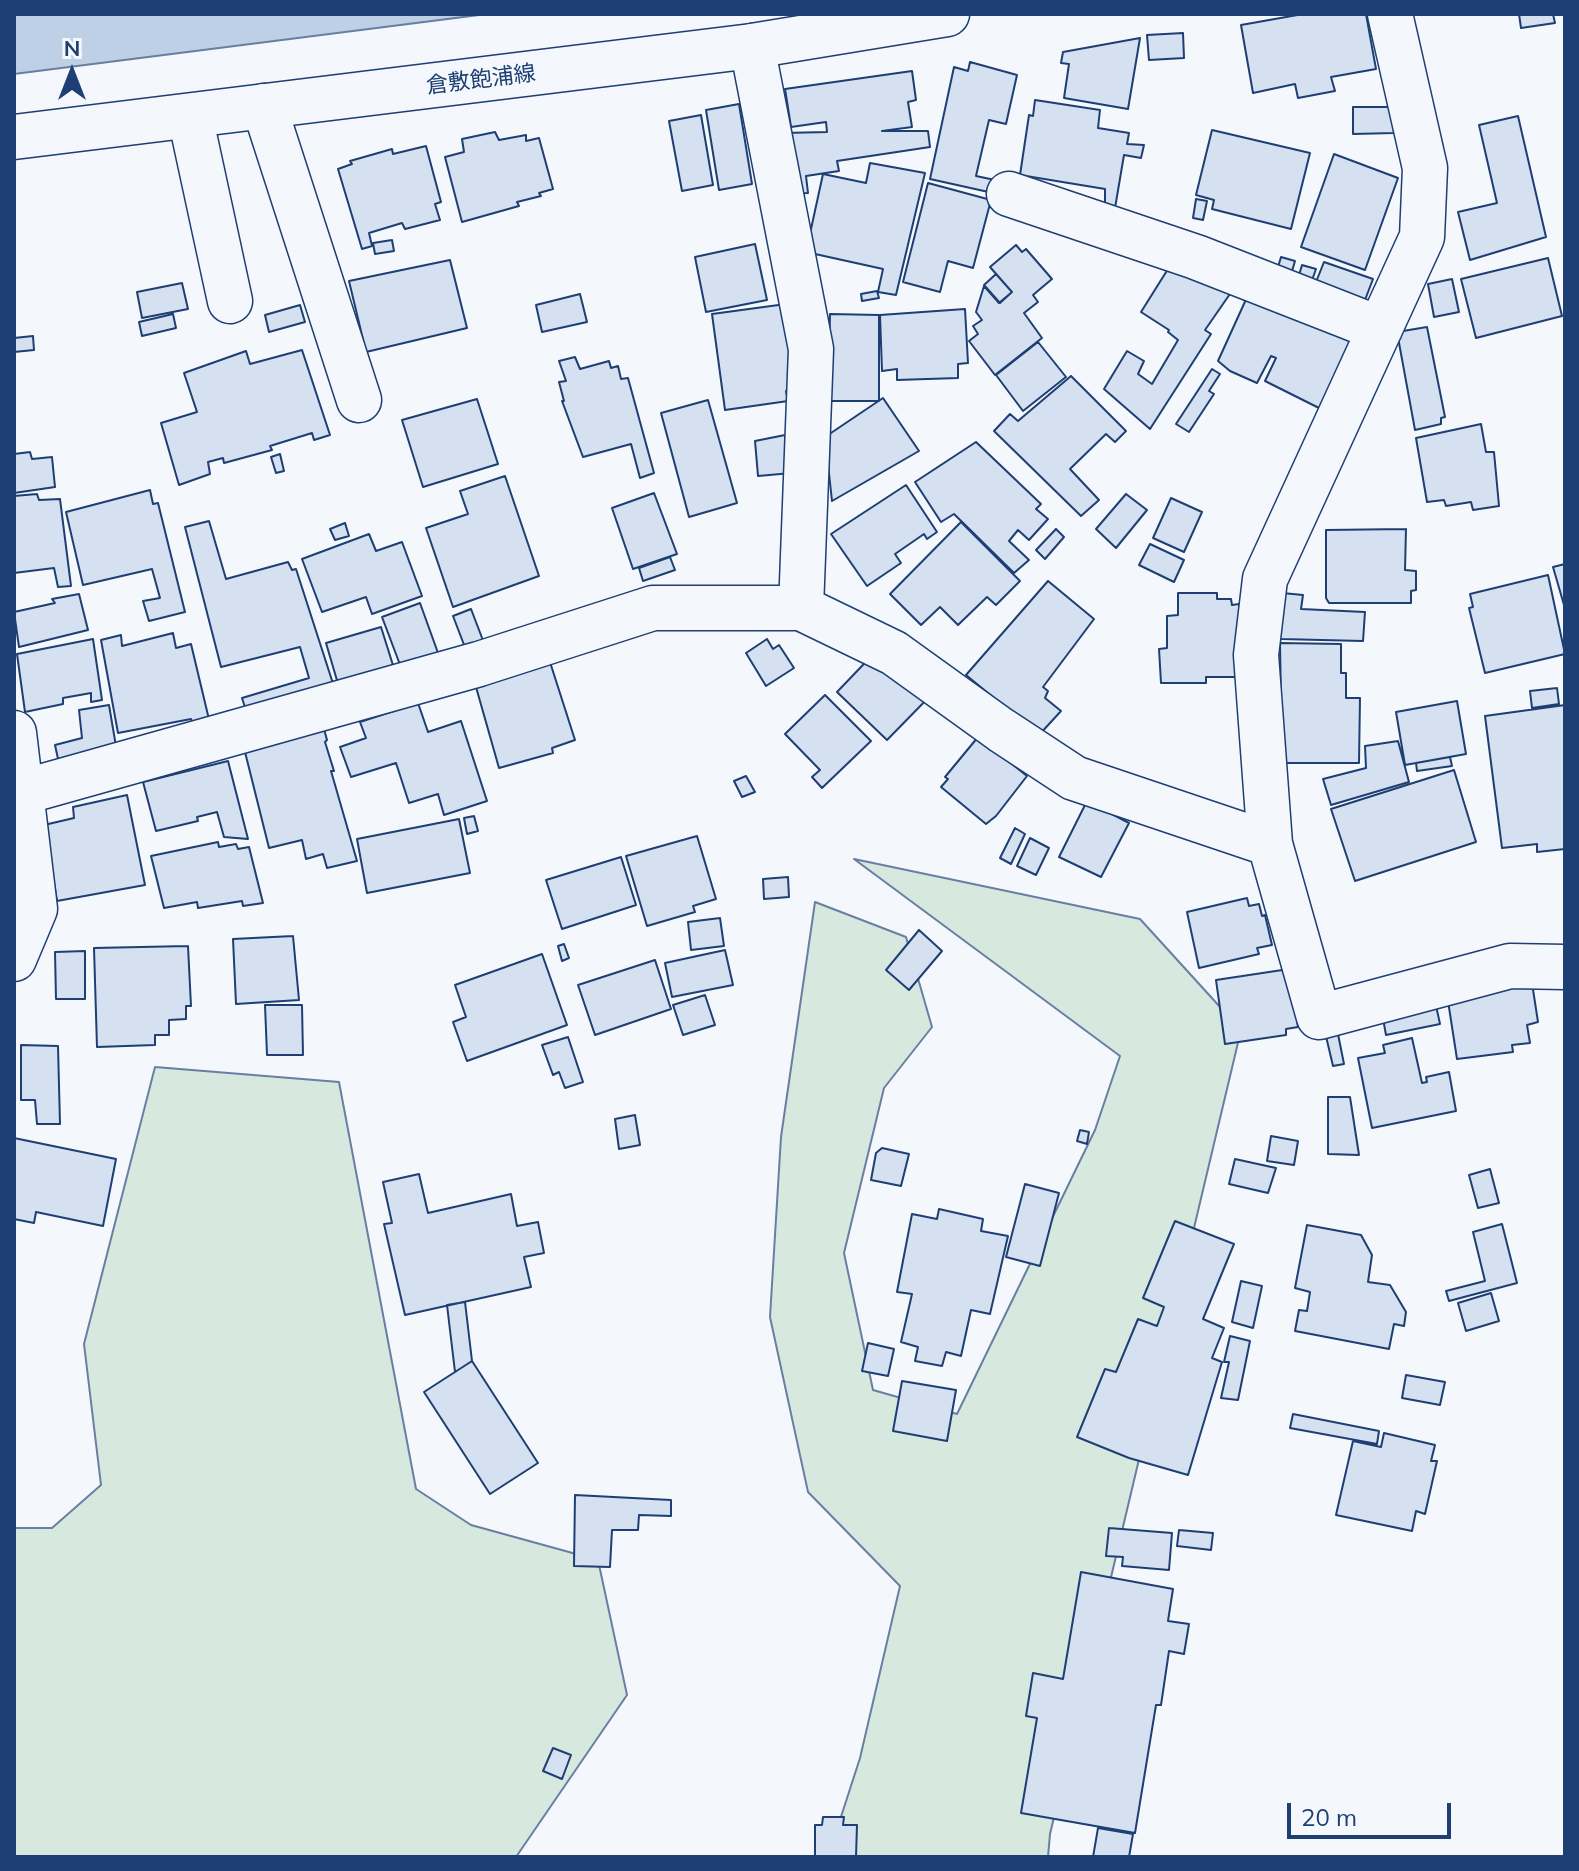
<!DOCTYPE html>
<html>
<head>
<meta charset="utf-8">
<style>
  body { margin:0 }
  #map { position:relative; width:1579px; height:1871px; overflow:hidden; background:#f4f7fb; font-family:Mulish,sans-serif }
  canvas { display:block }
  .frame { position:absolute; inset:0; border:16px solid #1d3f73; pointer-events:none }
  .north { position:absolute; left:32px; top:32px; width:80px; height:80px; -webkit-text-stroke:6px #f4f7fb; paint-order:stroke; rotate:0deg; font-size:22px; font-weight:700; line-height:32px; text-align:center; color:#1d3f73 }
  .north::after { content:''; display:block; margin:auto; width:28px; height:36px; background:#1d3f73; clip-path:polygon(50% 0,100% 100%,50% 72%,0 100%) }
  .scale { position:absolute; left:1287px; top:1803px; width:164px; height:36px; box-sizing:border-box; border:4px solid #1d3f73; border-top:0; padding-left:10px; font-size:24px; line-height:28px; white-space:nowrap; color:#1d3f73; -webkit-text-stroke:6px #f4f7fb; paint-order:stroke }
</style>
</head>
<body>
<div id="map">
<canvas width="1579" height="1871"></canvas>
<div class="frame"></div>
<div class="north">N</div>
<div class="scale">20 m</div>
</div>
<script>
const g = document.querySelector('canvas').getContext('2d');
g.lineJoin = 'round';
function fill(path, color) { g.fillStyle = color; g.fill(path, 'evenodd'); }
const poly = rows => new Path2D(rows.map(r => 'M' + r).join(''));
function strokePath(path, color, width, dash) { g.strokeStyle = color; g.lineWidth = width; g.lineCap = dash ? 'butt' : 'round'; g.setLineDash(dash || []); g.stroke(path); }
function drawText(font, color, halo, rows, align = 'center') {
  g.font = font + ' Mulish,"Noto Sans JP",sans-serif'; g.lineWidth = 6; g.setLineDash([]); g.textBaseline = 'middle'; g.strokeStyle = halo; g.fillStyle = color; for (const [text, x, y, turn = 0] of rows) {
    g.save(); g.translate(x, y); g.rotate((+turn || 0) * Math.PI / 180); g.textAlign = isNaN(turn) ? turn : align; if (halo) g.strokeText(text, 0, 0); g.fillText(text, 0, 0); g.restore();
  }
}
const green = poly([
  [854,859,1140,919,1241,1030,1050,1834,1048,1857,828,1857,860,1758,900,1586,808,1492,770,1317,781,1137,815,902,906,937,932,1027,884,1088,844,1253,873,1390,957,1414,1095,1130,1120,1056,854,859],
  [155,1067,339,1082,416,1489,471,1525,598,1560,627,1695,516,1857,14,1857,14,1528,52,1528,101,1485,84,1344,155,1067]
]);
fill(green, '#d7e8df');
strokePath(green, '#687fa3', 2);
const water = poly([
  [14,14,487,14,14,74,14,14]
]);
fill(water, '#bed0e5');
strokePath(water, '#687fa3', 2);
const building = poly([
  [1303,14,1366,14,1376,69,1331,77,1335,91,1298,98,1295,84,1253,93,1241,25,1303,14],
  [1519,14,1553,14,1555,23,1521,28,1519,14],
  [1183,33,1184,58,1149,60,1147,35,1183,33],
  [1140,38,1128,109,1064,98,1069,64,1061,63,1063,52,1140,38],
  [970,62,1017,75,1006,124,989,120,976,176,995,180,993,193,930,179,954,67,968,71,970,62],
  [912,71,916,100,908,102,912,127,882,131,928,131,930,147,837,161,839,171,806,176,808,193,791,194,783,133,827,132,826,122,791,127,785,89,912,71],
  [1035,100,1100,110,1098,128,1129,133,1127,144,1144,145,1141,158,1124,155,1115,208,1105,206,1105,189,1020,175,1029,115,1033,116,1035,100],
  [739,104,752,184,719,190,706,110,739,104],
  [1353,107,1393,107,1394,133,1353,134,1353,107],
  [701,115,713,185,682,191,669,121,701,115],
  [1518,116,1546,237,1470,260,1458,212,1497,203,1479,125,1518,116],
  [1212,130,1310,153,1291,229,1212,209,1214,200,1196,195,1212,130],
  [495,132,499,140,526,135,526,141,539,138,553,189,539,193,541,196,517,202,519,206,462,222,445,157,464,152,462,139,495,132],
  [426,146,441,202,435,204,440,220,405,229,402,223,369,233,372,246,362,249,338,169,352,164,350,161,392,149,393,154,426,146],
  [1334,154,1398,178,1365,270,1301,247,1334,154],
  [870,163,925,173,896,295,878,292,883,269,806,252,823,174,866,183,870,163],
  [928,183,991,200,973,268,948,261,940,292,903,282,928,183],
  [1196,199,1207,201,1203,220,1193,218,1196,199],
  [392,240,394,251,375,254,373,243,392,240],
  [755,244,767,300,706,312,695,257,755,244],
  [1016,245,1022,252,1026,249,1052,279,1033,295,1038,302,1024,313,1042,338,995,375,969,341,978,334,973,326,982,320,976,312,984,286,999,303,1012,292,990,267,1016,245],
  [1281,257,1295,261,1290,278,1276,274,1281,257],
  [1548,258,1562,316,1476,338,1461,279,1548,258],
  [450,260,467,328,366,352,349,281,450,260],
  [1173,261,1232,291,1205,330,1211,334,1150,429,1104,389,1127,351,1144,361,1138,374,1152,384,1178,340,1168,332,1169,330,1141,312,1173,261],
  [1324,262,1373,279,1365,300,1316,282,1324,262],
  [1302,265,1316,269,1310,286,1297,282,1302,265],
  [996,274,1012,292,1000,303,984,285,996,274],
  [1452,279,1459,312,1434,317,1428,284,1452,279],
  [182,283,188,309,142,318,137,292,182,283],
  [877,291,879,298,862,301,861,294,877,291],
  [580,294,587,322,542,332,536,305,580,294],
  [1248,295,1359,335,1323,410,1265,381,1276,358,1271,356,1257,383,1230,371,1218,361,1248,295],
  [786,304,797,389,786,391,788,401,725,410,712,314,786,304],
  [300,305,305,322,269,332,265,315,300,305],
  [965,309,968,363,958,364,958,378,897,380,897,369,882,371,880,315,965,309],
  [173,314,176,328,142,336,139,322,173,314],
  [830,314,879,315,879,401,828,401,830,314],
  [1427,327,1445,417,1441,418,1441,424,1415,430,1397,332,1427,327],
  [33,336,34,350,14,352,14,338,33,336],
  [1038,342,1066,377,1023,411,996,375,1038,342],
  [302,350,330,435,314,440,312,433,270,446,272,450,224,463,223,458,208,462,210,474,179,485,161,423,197,412,184,373,246,351,250,364,302,350],
  [575,357,580,369,609,361,611,368,618,366,621,379,628,378,654,473,640,478,631,444,583,457,562,401,564,401,559,382,566,381,559,361,575,357],
  [1212,369,1220,374,1209,391,1214,394,1189,432,1176,424,1212,369],
  [1071,376,1126,431,1115,442,1106,434,1070,469,1099,500,1081,516,994,431,1010,414,1018,421,1071,376],
  [883,398,919,451,832,501,825,437,883,398],
  [477,399,498,464,423,487,402,420,477,399],
  [708,400,737,503,689,517,661,413,708,400],
  [1481,424,1486,452,1494,452,1499,506,1473,510,1471,502,1446,506,1444,500,1427,502,1416,438,1481,424],
  [785,435,785,441,800,440,803,472,758,476,755,441,785,435],
  [976,442,1041,504,1036,509,1048,519,1029,540,1018,530,1009,541,1029,560,1014,573,954,514,941,522,915,482,976,442],
  [30,452,32,459,52,457,55,487,14,493,14,454,30,452],
  [280,454,284,471,276,473,271,457,280,454],
  [505,476,539,576,453,607,426,528,468,514,460,491,505,476],
  [906,485,937,532,927,539,924,534,895,554,901,563,867,586,831,534,906,485],
  [150,490,153,504,158,503,185,612,149,621,143,601,160,598,152,569,83,585,66,512,150,490],
  [654,493,677,554,633,569,612,508,654,493],
  [37,494,39,500,60,499,71,586,58,587,54,568,14,573,14,496,37,494],
  [1126,494,1147,510,1116,548,1096,529,1126,494],
  [1171,498,1202,512,1184,552,1153,538,1171,498],
  [209,521,226,579,288,562,292,570,296,569,337,696,249,720,242,698,309,678,300,647,221,667,185,527,209,521],
  [961,522,1020,581,996,605,987,597,958,625,940,607,921,625,890,594,961,522],
  [345,523,349,536,335,540,330,529,345,523],
  [1056,529,1064,537,1045,559,1036,550,1056,529],
  [1406,529,1405,570,1416,571,1416,590,1411,591,1411,603,1329,603,1326,598,1326,530,1406,529],
  [369,534,376,551,402,542,422,596,372,614,366,597,322,612,302,559,369,534],
  [1150,544,1184,560,1174,582,1139,565,1150,544],
  [670,557,675,570,643,581,639,568,670,557],
  [1565,564,1565,605,1564,605,1553,567,1565,564],
  [1548,575,1565,654,1485,673,1469,608,1473,607,1470,594,1548,575],
  [1048,581,1094,619,1043,687,1048,691,1045,698,1061,711,1039,735,966,675,1048,581],
  [1178,593,1217,593,1217,599,1231,599,1232,605,1239,604,1244,677,1206,677,1206,683,1161,683,1159,649,1167,648,1167,616,1178,615,1178,593],
  [1282,593,1303,595,1301,609,1365,612,1363,641,1280,639,1282,593],
  [79,594,88,630,19,647,14,612,55,603,52,599,79,594],
  [420,603,442,664,405,678,382,617,420,603],
  [471,609,484,643,466,650,453,616,471,609],
  [381,627,397,678,341,694,326,643,381,627],
  [173,633,176,648,191,644,212,732,196,735,191,719,118,733,101,640,121,635,122,646,173,633],
  [93,639,102,700,91,702,91,693,63,698,63,704,25,712,17,654,93,639],
  [767,639,773,649,779,645,794,668,766,686,746,653,767,639],
  [1280,643,1341,644,1341,673,1346,673,1346,698,1360,698,1359,763,1282,763,1280,643],
  [882,645,933,693,887,740,837,692,882,645],
  [549,659,575,740,552,748,553,753,499,768,474,680,549,659],
  [1557,688,1559,704,1532,708,1530,691,1557,688],
  [825,695,871,741,822,788,812,777,820,770,785,734,825,695],
  [1457,701,1466,754,1405,765,1396,712,1457,701],
  [418,703,428,732,461,721,487,801,444,815,438,794,409,803,396,763,351,777,340,747,366,738,360,722,418,703],
  [109,705,118,758,60,768,55,745,82,738,79,710,109,705],
  [1565,705,1565,849,1537,852,1537,844,1502,848,1485,716,1565,705],
  [324,729,327,740,325,742,334,771,331,771,357,861,327,868,323,854,306,859,302,840,269,848,245,752,324,729],
  [978,737,1027,776,996,816,986,824,941,787,948,779,945,777,978,737],
  [1398,741,1409,782,1331,805,1323,779,1366,768,1365,746,1398,741],
  [1450,757,1452,766,1417,771,1416,763,1450,757],
  [228,761,248,839,224,837,217,812,197,817,198,821,156,831,143,782,228,761],
  [1454,770,1476,842,1355,881,1331,809,1454,770],
  [746,776,755,792,742,797,734,781,746,776],
  [127,795,145,885,57,901,44,825,74,818,73,807,127,795],
  [1087,801,1129,823,1101,877,1059,857,1087,801],
  [474,816,478,831,467,834,464,818,474,816],
  [459,819,470,873,367,893,357,839,459,819],
  [1015,828,1025,834,1011,864,1000,858,1015,828],
  [697,836,716,899,693,906,695,912,647,926,626,856,697,836],
  [1030,838,1049,848,1036,875,1017,866,1030,838],
  [218,842,219,847,236,844,238,849,249,847,263,903,243,906,242,901,198,908,197,902,164,908,151,856,218,842],
  [621,857,636,905,562,929,546,880,621,857],
  [788,877,789,897,764,899,763,879,788,877],
  [1247,898,1249,906,1259,904,1262,916,1265,915,1272,945,1257,948,1259,954,1199,968,1187,912,1247,898],
  [720,918,724,946,691,950,688,922,720,918],
  [919,930,942,951,909,990,886,970,919,930],
  [293,936,299,1000,236,1004,233,939,293,936],
  [564,944,569,958,562,961,558,946,564,944],
  [188,946,191,1006,186,1006,186,1019,169,1020,169,1035,155,1035,155,1045,97,1047,94,948,188,946],
  [725,950,733,985,672,997,665,963,725,950],
  [85,951,85,999,56,999,55,952,85,951],
  [542,954,567,1025,467,1061,453,1022,466,1017,455,985,542,954],
  [655,960,671,1009,595,1035,578,985,655,960],
  [1289,969,1298,1027,1286,1029,1286,1035,1225,1044,1216,980,1289,969],
  [1532,983,1538,1022,1527,1025,1530,1043,1512,1045,1513,1052,1457,1059,1448,1001,1532,983],
  [705,995,715,1025,683,1035,673,1005,705,995],
  [1435,1001,1440,1024,1386,1035,1382,1013,1435,1001],
  [265,1005,302,1005,303,1055,267,1055,265,1005],
  [1337,1029,1344,1064,1333,1066,1325,1032,1337,1029],
  [568,1037,583,1082,565,1088,559,1072,553,1075,542,1045,568,1037],
  [1412,1038,1422,1083,1427,1082,1426,1077,1449,1072,1456,1111,1372,1128,1358,1058,1385,1053,1383,1045,1412,1038],
  [21,1045,58,1046,60,1124,37,1124,35,1100,21,1100,21,1045],
  [1328,1097,1350,1097,1359,1155,1328,1154,1328,1097],
  [635,1115,640,1145,619,1149,615,1119,635,1115],
  [1080,1130,1089,1132,1087,1144,1077,1141,1080,1130],
  [1271,1136,1298,1141,1294,1165,1267,1161,1271,1136],
  [14,1138,116,1159,103,1226,36,1212,34,1223,14,1219,14,1138],
  [882,1148,909,1154,901,1186,871,1180,876,1153,882,1148],
  [1235,1159,1276,1168,1268,1193,1229,1184,1235,1159],
  [1490,1169,1499,1203,1478,1208,1469,1175,1490,1169],
  [419,1174,428,1213,511,1194,517,1226,538,1222,544,1253,524,1257,531,1287,405,1315,384,1224,392,1223,383,1182,419,1174],
  [1025,1184,1059,1193,1040,1266,1006,1257,1025,1184],
  [939,1209,983,1219,981,1231,1008,1236,990,1314,971,1310,961,1356,946,1352,942,1366,915,1361,918,1347,901,1342,912,1294,897,1292,912,1214,937,1219,939,1209],
  [1175,1221,1234,1244,1203,1319,1224,1328,1212,1358,1222,1362,1188,1475,1129,1458,1077,1437,1105,1369,1116,1372,1138,1319,1157,1326,1164,1307,1143,1298,1175,1221],
  [1502,1224,1517,1283,1449,1301,1446,1291,1485,1281,1473,1232,1502,1224],
  [1307,1225,1361,1235,1372,1255,1368,1282,1390,1285,1406,1312,1404,1326,1394,1324,1389,1349,1295,1331,1299,1310,1307,1311,1310,1292,1295,1288,1307,1225],
  [1241,1281,1262,1286,1253,1328,1232,1322,1241,1281],
  [1491,1293,1499,1321,1466,1331,1458,1303,1491,1293],
  [465,1302,472,1361,455,1372,447,1305,465,1302],
  [1230,1336,1250,1341,1238,1400,1221,1398,1229,1362,1224,1362,1230,1336],
  [868,1343,894,1349,888,1376,862,1371,868,1343],
  [472,1361,538,1463,490,1494,424,1392,472,1361],
  [1406,1375,1445,1382,1440,1405,1402,1398,1406,1375],
  [902,1381,956,1390,947,1441,893,1431,902,1381],
  [1293,1414,1379,1431,1377,1444,1290,1428,1293,1414],
  [1384,1433,1435,1445,1431,1461,1437,1461,1425,1514,1416,1511,1412,1531,1336,1515,1353,1441,1381,1447,1384,1433],
  [575,1495,671,1500,671,1516,639,1515,638,1530,612,1530,610,1567,574,1566,575,1495],
  [1109,1528,1172,1533,1169,1570,1122,1566,1123,1557,1106,1556,1109,1528],
  [1179,1530,1213,1533,1211,1550,1177,1546,1179,1530],
  [1081,1572,1173,1589,1168,1621,1189,1624,1184,1654,1169,1651,1161,1705,1156,1705,1135,1833,1021,1813,1037,1718,1026,1716,1033,1673,1063,1679,1081,1572],
  [553,1748,571,1755,562,1779,543,1771,553,1748],
  [823,1817,844,1817,843,1825,857,1825,856,1857,815,1857,815,1825,822,1825,823,1817],
  [1098,1828,1133,1834,1129,1857,1093,1857,1098,1828]
]);
fill(building, '#d5e0f0');
strokePath(building, '#1d3f73', 2);
const minor = poly([
  [1390,14,1425,168,1422,237,1265,579,1256,655,1270,844,1319,1017,1510,966,1565,967],
  [752,46,811,349,801,608],
  [264,106,359,400],
  [190,116,230,301],
  [1009,194,1196,257,1380,329],
  [14,733,35,909,14,959],
  [14,792,23,792,479,664,653,608,801,608,894,653,1001,730,1074,778,1270,844]
]);
const primary = poly([
  [14,137,752,46,947,14]
]);
strokePath(minor, '#1d3f73', 47);
strokePath(primary, '#1d3f73', 47);
strokePath(minor, '#f4f7fb', 44);
strokePath(primary, '#f4f7fb', 44);
drawText('22px', '#1d3f73', '#f4f7fb', [
  ["倉敷飽浦線",481,80,-7]
]);
</script>
</body>
</html>
